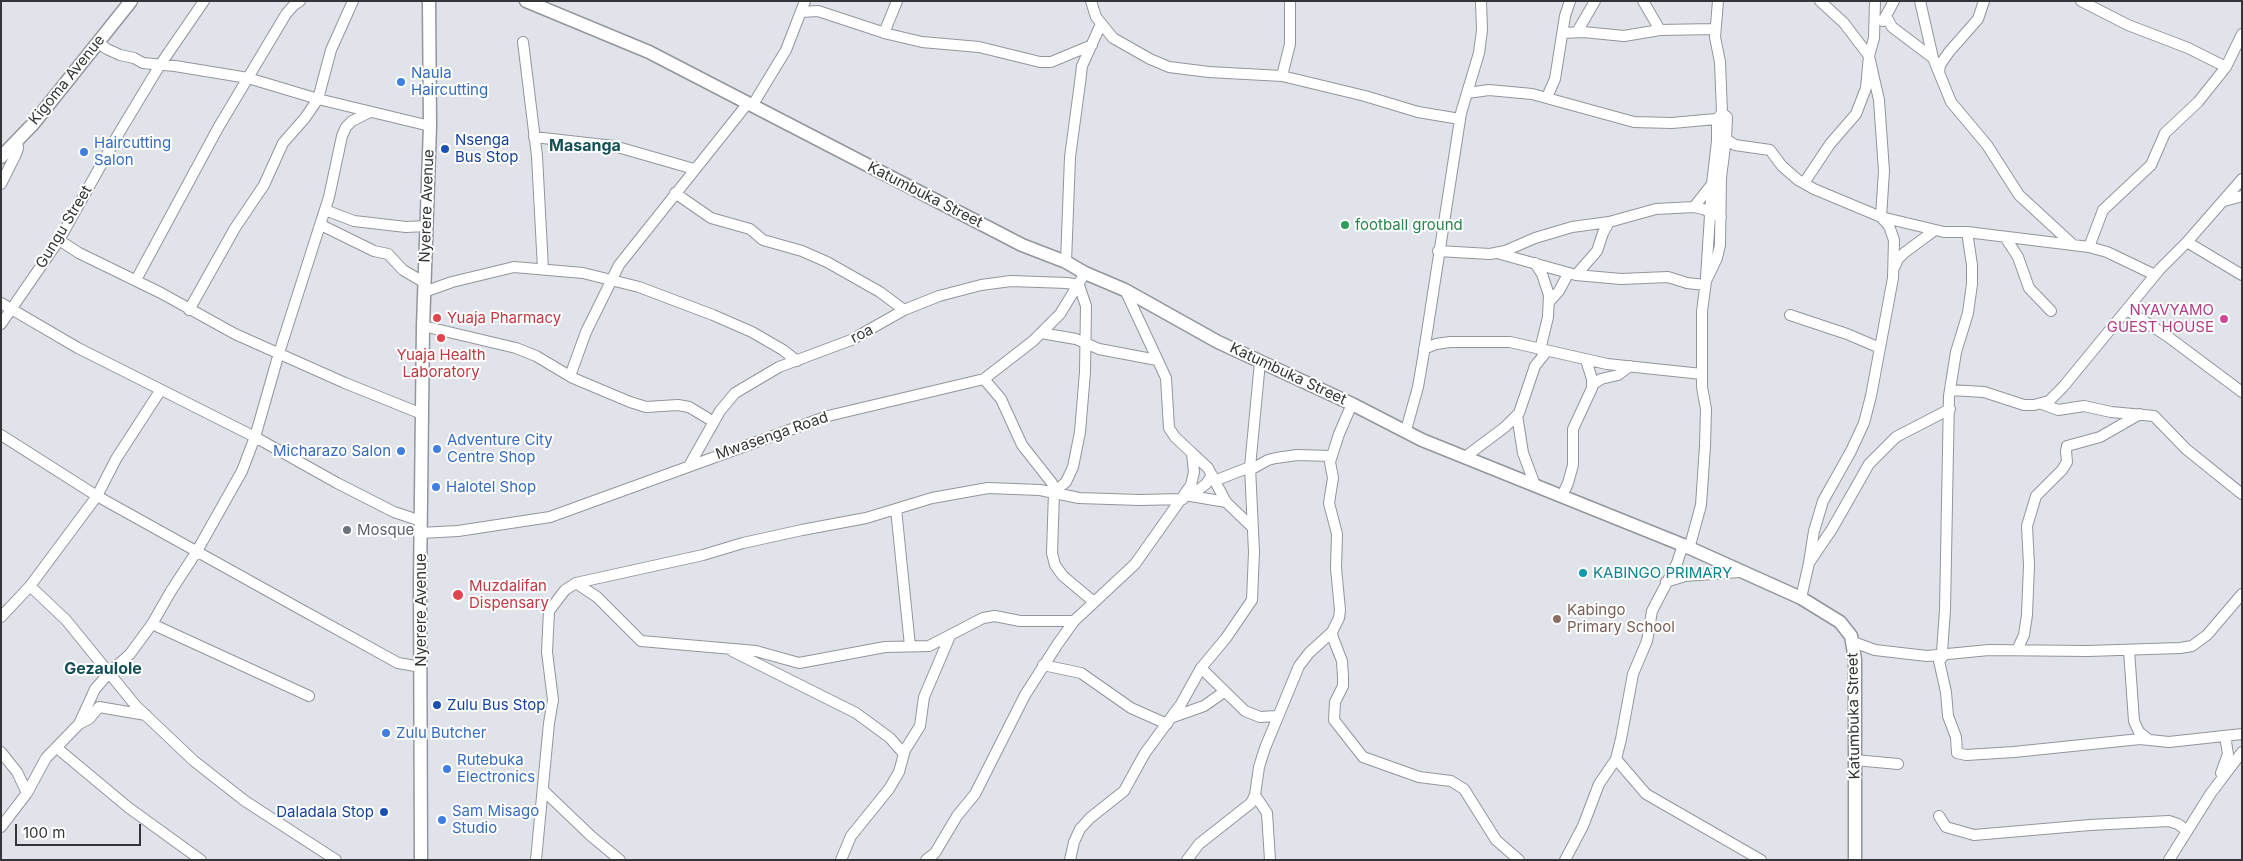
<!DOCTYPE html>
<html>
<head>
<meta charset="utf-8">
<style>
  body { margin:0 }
  #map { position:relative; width:2243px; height:861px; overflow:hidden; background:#e0e3ea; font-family:Inter,sans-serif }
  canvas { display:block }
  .frame { position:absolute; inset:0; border:2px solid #343538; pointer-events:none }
  .scale { position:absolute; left:15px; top:824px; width:126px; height:22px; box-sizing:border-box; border:2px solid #343538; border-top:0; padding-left:6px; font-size:15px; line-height:18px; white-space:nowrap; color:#343538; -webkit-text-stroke:4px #fff; paint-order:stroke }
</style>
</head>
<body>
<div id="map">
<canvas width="2243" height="861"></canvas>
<div class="frame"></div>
<div class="scale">100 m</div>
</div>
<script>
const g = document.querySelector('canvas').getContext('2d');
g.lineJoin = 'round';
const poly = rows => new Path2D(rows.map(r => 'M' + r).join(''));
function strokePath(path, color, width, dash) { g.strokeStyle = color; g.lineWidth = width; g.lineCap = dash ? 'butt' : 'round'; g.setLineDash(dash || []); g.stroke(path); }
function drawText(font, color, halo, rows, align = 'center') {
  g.font = font + ' Inter,sans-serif'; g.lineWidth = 4; g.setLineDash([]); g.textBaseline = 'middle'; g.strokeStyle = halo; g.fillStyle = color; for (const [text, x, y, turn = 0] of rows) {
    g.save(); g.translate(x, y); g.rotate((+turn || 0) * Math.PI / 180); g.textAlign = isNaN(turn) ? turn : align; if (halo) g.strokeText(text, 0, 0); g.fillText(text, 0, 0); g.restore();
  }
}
const minor = poly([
  [1091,1,1096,17,1113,38,1150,59,1169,67,1209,72,1282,76,1365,96,1418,112,1460,119],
  [1643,1,1660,30],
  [1920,1,1933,58,1951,102,1987,145,2019,195,2071,243],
  [2081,1,2128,25,2188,48,2226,67],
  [801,12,818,11,888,34,922,42,979,47,1040,62,1051,62,1092,45],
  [1886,16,1892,27,1933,58],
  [1883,21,1894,1],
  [1577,32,1595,1],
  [884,33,897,1],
  [1563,33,1583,32,1624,36,1660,30,1714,29],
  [523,42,537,156,543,269],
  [98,43,107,49,120,55,134,58,143,63,175,66,248,78,318,99,430,126],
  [1939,73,1940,65,1949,52,1978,19,1984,1],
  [1282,76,1290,44,1290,1],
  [1467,93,1489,90,1532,94,1634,122,1672,123,1705,120,1717,119,1722,113],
  [1547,97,1555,79,1565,16,1570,1],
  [752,106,786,50,805,1],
  [534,137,614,146,694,169],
  [1726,139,1735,145,1770,150,1782,166,1798,180,1814,189,1881,217,1944,232,1967,232,2089,247,2107,252,2155,275],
  [1804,183,1830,144,1856,114,1866,88,1869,56,1844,23,1820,1],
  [1,184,16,154,18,148,17,141],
  [675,193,711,218,750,229,763,240,802,251,827,262,880,292,904,310],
  [2224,201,2242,196],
  [1694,207,1712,184,1717,141,1717,119],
  [325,210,354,221,406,227,427,226],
  [321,225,374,251,388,254,403,270,425,283],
  [1967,232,1972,265,1972,284,1968,313,1956,352,1949,396,1945,610,1942,652,1945,654,1939,661,1946,692,1948,716,1956,737,1957,753,1966,755,2014,752,2140,739,2169,742,2242,734],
  [2005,237,2018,257,2029,288,2051,311],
  [59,240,79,253,161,293,235,334,345,383,422,414],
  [2187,242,2242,275],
  [2089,247,2103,210,2151,165,2165,133,2198,102,2226,67,2242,34],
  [1438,251,1490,254,1505,251,1535,238,1572,227,1609,222,1656,209,1694,207,1703,209,1721,217],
  [1497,253,1576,275,1621,279,1668,277,1687,283,1705,285],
  [1066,262,1070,157,1080,83,1082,66,1101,24],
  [1535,263,1542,274,1549,295,1548,317,1540,350],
  [1895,266,1898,259,1904,253,1935,230],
  [1576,275,1597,251,1603,233,1609,222],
  [1706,278,1712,184],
  [136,280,218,128,286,14,294,5,300,1],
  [424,292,452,282,514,267,583,273,639,287,713,315,752,332,783,350,797,361],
  [1549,302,1559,291,1568,274],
  [1,303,78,348,255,437,337,483,394,512,421,521],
  [189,310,235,228,264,185,283,143,305,118,318,99,331,50,353,1],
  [2127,310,2167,336,2242,392],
  [1790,315,1847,334,1880,348],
  [1,324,59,240,119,133,160,65,204,1],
  [423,326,516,348,536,356,573,378,630,402,646,407,678,405,689,407,714,422],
  [1041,333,1076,339,1099,349,1157,360],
  [1424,349,1436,344,1450,342,1510,342,1607,364,1702,374],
  [570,376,586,332,619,265,748,103],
  [984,379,1001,399,1022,445,1052,483,1054,492,1052,553,1055,565,1063,576,1094,602],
  [1592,385,1601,379,1618,375,1630,366],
  [1950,390,1984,392,2024,405,2034,405,2049,401,2063,387,2160,269,2187,242,2242,179],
  [1352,404,1339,434,1330,462,1333,478,1329,503,1337,534,1336,568,1340,610,1339,618,1332,632,1333,638,1342,661,1343,677,1343,686,1335,702,1334,720,1363,757,1419,777,1451,781,1464,789,1496,840,1519,860],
  [2042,404,2058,410,2084,406,2111,412,2154,416,2186,449,2242,494],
  [1517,415,1523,453,1535,485],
  [1406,430,1418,387,1423,358,1461,113,1479,53,1482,30,1481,1],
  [1,435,97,496,293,605,398,663,421,667],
  [1192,453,1208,468,1226,502,1253,528],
  [1465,457,1505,427,1519,413,1535,366,1547,351],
  [689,466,720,411,735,393,779,367,851,340,904,310,939,296,981,285,1011,281,1067,283,1079,285,1086,306,1085,372,1080,432,1073,467,1066,482,1054,492],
  [1250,470,1268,460,1276,458,1297,455,1331,456],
  [1214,481,1250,467],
  [1185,495,1226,502],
  [1190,496,1206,484,1212,475],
  [1562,496,1568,483,1573,465,1573,429,1592,388,1592,379,1586,360],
  [896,509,910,646],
  [420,533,458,531,550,517,828,416,984,379,1033,341,1060,314,1085,273],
  [1689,549,1701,505,1705,446,1706,409,1702,387,1702,311,1706,281,1717,258,1720,245,1721,177,1726,139,1727,117,1722,113,1720,62,1715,37,1718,1],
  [1809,563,1814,531,1823,501,1851,451,1864,423,1871,396,1893,278,1894,240,1889,226,1881,217,1884,171,1879,100,1869,56,1874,38,1875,1],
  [1666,582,1685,576,1739,572],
  [576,583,597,597,641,641,756,651,799,663,885,647,929,646,983,618,995,616,1020,621,1074,621],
  [30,586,66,620,136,706,194,761,245,801,336,860],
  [1801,598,1809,563,1832,529,1869,464,1896,437,1950,409],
  [1,617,30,586,97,496,116,459,160,391],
  [152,624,309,696],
  [1853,642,1875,650,1927,656,1989,650,2088,651,2180,648,2192,646,2207,635,2242,594],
  [2017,650,2024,635,2027,615,2029,565,2027,526,2036,496,2062,470,2067,462,2066,451,2067,446,2100,437,2140,414],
  [2129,650,2134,721,2139,732,2149,740],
  [732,651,856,713,890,738,904,754],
  [1043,665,1081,673,1131,708,1167,724],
  [1201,668,1245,711,1260,717,1276,716],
  [1173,717,1204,706,1224,692],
  [79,724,89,719,99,707,146,715],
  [57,748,129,808,201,860],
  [1,752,17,772,27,793],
  [1616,759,1646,794,1761,860],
  [1855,760,1898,764],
  [2221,773,2228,754,2225,736],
  [544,791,591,836,620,860],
  [1255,795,1267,813,1270,860],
  [1939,816,1946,827,1974,835,2090,825,2169,821,2178,824,2187,831],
  [1,827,27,793,46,758,79,724,95,689,110,672,130,654,152,624,171,591,197,551,242,471,255,437,279,353,329,197,342,136,346,127,352,121,370,112],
  [536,860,549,723,553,700,547,652,549,611,565,590,576,583,703,555,743,543,802,530,866,518,932,498,988,488,1040,490,1079,498,1140,500,1183,499],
  [841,860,851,836,889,789,899,772,905,750,920,726,924,697,950,636],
  [926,860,935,853,957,816,975,794,1025,695,1057,645,1074,621,1135,564,1191,485,1194,472,1192,453,1175,437,1169,428,1166,378,1125,290],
  [1070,860,1074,842,1080,829,1090,818,1124,791,1145,753,1181,704,1201,668,1226,638,1252,600,1254,552,1250,467,1260,362],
  [1187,860,1199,844,1251,803,1255,795,1259,767,1265,748,1299,666,1309,653,1332,632],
  [1565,860,1583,826,1599,784,1616,759,1621,739,1633,674,1647,641,1652,611,1677,563,1683,545],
  [2169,860,2211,793,2242,752]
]);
const major = poly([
  [526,1,649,52,1022,245,1066,262,1085,273,1125,290,1218,342,1352,404,1422,440,1683,545,1801,598,1840,622,1851,636,1855,659,1855,860],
  [1,157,33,124,131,1],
  [421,860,420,582,423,326,430,126,429,1]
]);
strokePath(minor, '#92969c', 12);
strokePath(major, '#92969c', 15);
strokePath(minor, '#fff', 10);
strokePath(major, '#fff', 12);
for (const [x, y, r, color] of [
  [401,82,5,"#3f7fe0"],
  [445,149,5,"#1a4fb4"],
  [84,152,5,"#3f7fe0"],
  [1345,225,5,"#2e9e5b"],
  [437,318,5,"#e0444e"],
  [2224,319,5,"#d1479c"],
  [441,338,5,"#e0444e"],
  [437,449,5,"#3f7fe0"],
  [401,451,5,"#3f7fe0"],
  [436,487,5,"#3f7fe0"],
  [347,530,5,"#6b7280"],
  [1583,573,5,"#0f9aa8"],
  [458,595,6,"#e0444e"],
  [1557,619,5,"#8d6e63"],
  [437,705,5,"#1a4fb4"],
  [386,733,5,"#3f7fe0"],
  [447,769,5,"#3f7fe0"],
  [384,812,5,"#1a4fb4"],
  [442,820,5,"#3f7fe0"]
]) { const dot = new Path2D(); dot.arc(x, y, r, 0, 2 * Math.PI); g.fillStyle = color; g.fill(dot); strokePath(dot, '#fff', 2); }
drawText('15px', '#366cbe', '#fff', [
  ["Naula",411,73],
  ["Haircutting",411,90],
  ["Haircutting",94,143],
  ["Salon",94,160],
  ["Adventure City",447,440],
  ["Centre Shop",447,457],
  ["Micharazo Salon",391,451,"right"],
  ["Halotel Shop",446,487],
  ["Zulu Butcher",396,733],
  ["Rutebuka",457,760],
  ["Electronics",457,777],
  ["Sam Misago",452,811],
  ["Studio",452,828]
], 'left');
drawText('15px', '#343538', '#fff', [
  ["Kigoma Avenue",67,80,-51],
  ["Katumbuka Street",925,195,27],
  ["Nyerere Avenue",427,206,-88],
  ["Gungu Street",64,227,-59],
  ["roa",862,334,-27],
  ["Katumbuka Street",1288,374,25],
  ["Mwasenga Road",772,436,-19],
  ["Nyerere Avenue",421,610,-90],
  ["Katumbuka Street",1854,716,-91]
]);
drawText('15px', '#164399', '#fff', [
  ["Nsenga",455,140],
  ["Bus Stop",455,157],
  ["Zulu Bus Stop",447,705],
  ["Daladala Stop",374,812,"right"]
], 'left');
drawText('15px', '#27864d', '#fff', [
  ["football ground",1355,225]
], 'left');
drawText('15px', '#b23c85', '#fff', [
  ["NYAVYAMO",2214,310],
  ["GUEST HOUSE",2214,327]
], 'right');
drawText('15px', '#be3a42', '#fff', [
  ["Yuaja Pharmacy",447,318],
  ["Yuaja Health",441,355,"center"],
  ["Laboratory",441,372,"center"],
  ["Muzdalifan",469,586],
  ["Dispensary",469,603]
], 'left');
drawText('15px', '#5b616d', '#fff', [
  ["Mosque",357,530]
], 'left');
drawText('15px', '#0d838f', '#fff', [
  ["KABINGO PRIMARY",1593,573]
], 'left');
drawText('15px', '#785e54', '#fff', [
  ["Kabingo",1567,610],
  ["Primary School",1567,627]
], 'left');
drawText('bold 16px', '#135055', '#fff', [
  ["Masanga",585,146],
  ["Gezaulole",103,669]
]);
</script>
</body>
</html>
